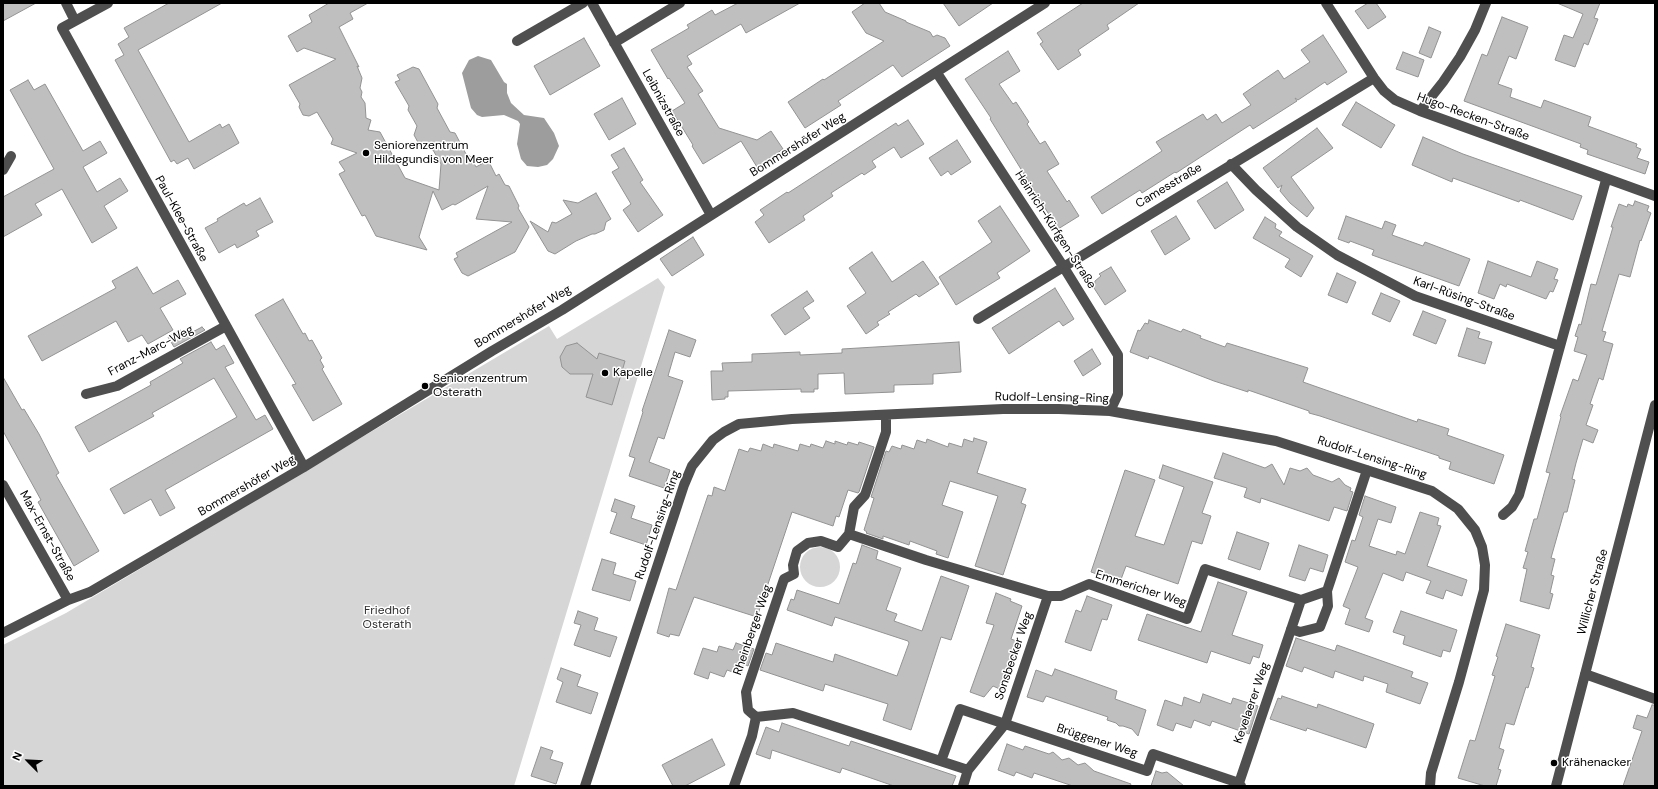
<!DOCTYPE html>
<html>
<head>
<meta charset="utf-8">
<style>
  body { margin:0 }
  #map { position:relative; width:1658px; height:789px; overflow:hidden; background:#fff; font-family:"DM Sans",sans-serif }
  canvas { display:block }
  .frame { position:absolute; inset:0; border:4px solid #000; pointer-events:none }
  .north { position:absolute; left:8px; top:741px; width:40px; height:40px; -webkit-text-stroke:3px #fff; paint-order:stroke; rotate:294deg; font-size:11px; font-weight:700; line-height:16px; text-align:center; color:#000 }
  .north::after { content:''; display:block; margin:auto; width:14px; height:18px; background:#000; clip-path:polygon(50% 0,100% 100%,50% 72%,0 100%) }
</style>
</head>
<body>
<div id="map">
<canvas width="1658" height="789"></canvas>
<div class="frame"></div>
<div class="north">N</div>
</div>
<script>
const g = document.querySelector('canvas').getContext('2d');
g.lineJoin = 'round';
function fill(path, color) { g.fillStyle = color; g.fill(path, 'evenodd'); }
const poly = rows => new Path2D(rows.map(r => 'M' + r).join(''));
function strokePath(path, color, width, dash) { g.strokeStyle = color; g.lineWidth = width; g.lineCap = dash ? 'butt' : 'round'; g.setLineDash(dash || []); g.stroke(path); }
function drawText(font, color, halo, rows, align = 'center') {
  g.font = font + ' "DM Sans",sans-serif'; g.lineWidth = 3; g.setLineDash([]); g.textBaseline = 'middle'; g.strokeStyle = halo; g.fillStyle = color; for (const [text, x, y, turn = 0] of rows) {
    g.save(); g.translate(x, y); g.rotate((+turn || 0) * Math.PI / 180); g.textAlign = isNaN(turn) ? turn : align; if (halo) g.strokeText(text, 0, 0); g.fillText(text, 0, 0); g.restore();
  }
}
fill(poly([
  [658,278,665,287,514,786,3,786,3,645,66,613,549,326,557,339],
  '800 567a20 20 0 1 1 40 0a20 20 0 1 1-40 0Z'
]), '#d6d6d6');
fill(poly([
  [478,56,491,60,504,82,507,84,507,93,511,103,524,115,544,118,554,133,559,146,553,159,547,165,538,167,527,166,521,159,517,144,520,124,518,121,504,115,482,117,477,115,471,108,462,73,469,60]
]), '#9d9d9d');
const building = poly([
  [3,3,36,3,3,21,3,3],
  [169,3,222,3,138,50,189,142,220,124,222,128,229,124,239,143,194,169,188,158,177,164,174,160,171,162,115,60,124,55,118,44,129,37,124,28,169,3],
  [329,3,368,3,350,13,353,19,339,27,359,67,357,66,362,78,360,88,362,92,361,97,365,103,366,118,371,120,368,130,380,132,405,178,439,190,441,164,433,150,420,146,414,135,417,126,408,110,409,106,395,82,400,80,397,75,413,67,419,69,438,104,437,108,450,132,455,133,466,154,470,156,476,167,485,162,490,164,496,176,499,174,505,185,509,186,519,206,518,208,529,227,515,252,468,276,462,273,454,259,458,257,456,253,512,222,476,219,488,186,455,205,453,204,442,210,433,191,419,237,427,250,376,236,365,215,362,216,339,174,345,171,339,162,357,153,331,144,333,139,317,112,309,116,303,115,299,107,300,104,289,85,336,59,304,48,297,52,288,36,312,22,309,15,329,3],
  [738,3,800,3,746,33,741,24,687,56,692,64,687,67,703,91,698,94,719,128,757,140,771,131,783,149,757,167,741,141,703,164,692,146,693,145,672,111,685,103,669,78,668,79,651,50,689,28,687,25,712,10,715,15,738,3],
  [865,3,879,3,885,12,906,21,906,22,930,32,933,37,937,35,945,38,950,46,902,77,893,65,838,101,841,105,805,128,788,102,823,79,824,80,884,41,866,33,852,12,865,3],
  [943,3,993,3,959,26,943,3],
  [1083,3,1139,3,1107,25,1109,29,1078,50,1081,55,1058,70,1040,44,1043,42,1037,33,1083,3],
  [1368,3,1376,3,1386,17,1368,29,1355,11,1368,3],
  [1557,3,1600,3,1594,18,1598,19,1588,45,1584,43,1575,67,1555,60,1564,35,1573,38,1583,14,1557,3],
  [1502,17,1528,27,1516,59,1509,56,1498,84,1512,89,1510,97,1541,108,1544,100,1591,117,1588,126,1637,144,1636,147,1641,149,1637,158,1649,162,1645,174,1587,154,1588,150,1580,147,1581,144,1464,101,1482,54,1487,56,1502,17],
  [1429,27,1441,32,1431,58,1419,53,1429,27],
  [1323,35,1347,72,1327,85,1325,82,1298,100,1295,98,1297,101,1253,129,1250,125,1176,173,1175,172,1142,193,1140,190,1102,214,1091,197,1162,151,1156,142,1203,114,1207,120,1216,114,1222,123,1251,105,1243,94,1278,70,1284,79,1310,62,1301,50,1323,35],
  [584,38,600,66,550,95,534,66,584,38],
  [1008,51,1020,71,999,84,1013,104,1016,102,1029,122,1027,124,1040,144,1045,141,1059,164,1047,171,1067,202,1069,200,1079,216,1058,229,990,119,991,118,965,79,1008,51],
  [1403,52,1424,60,1418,77,1396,69,1403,52],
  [28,80,34,90,45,84,83,151,100,141,107,153,83,167,97,192,120,178,128,191,104,206,117,228,92,243,62,189,35,204,42,215,3,237,3,197,54,169,10,90,28,80],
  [622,98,636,124,609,140,594,114,622,98],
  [1356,102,1395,125,1381,148,1342,125,1356,102],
  [908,120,924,144,901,158,894,147,872,161,876,167,864,175,862,173,831,193,833,196,803,216,805,220,769,243,755,222,764,215,760,210,787,192,788,193,896,123,898,126,908,120],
  [1317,128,1333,148,1291,177,1314,208,1307,217,1290,203,1280,191,1282,185,1278,188,1263,168,1317,128],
  [1423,137,1463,154,1582,196,1573,220,1520,200,1519,202,1453,178,1452,182,1412,165,1423,137],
  [957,140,971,162,951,175,948,171,941,176,929,158,957,140],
  [624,148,643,180,640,182,663,215,638,232,623,210,631,204,612,172,619,168,611,155,624,148],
  [1227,182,1244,210,1215,229,1197,201,1227,182],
  [596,193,611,219,606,222,604,230,595,234,592,234,576,241,555,254,548,251,530,221,548,232,552,222,556,223,572,214,563,200,578,203,596,193],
  [260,198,273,222,256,231,259,236,237,248,235,244,219,253,205,228,218,221,217,219,244,203,246,206,260,198],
  [1635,201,1649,206,1647,211,1651,213,1641,241,1640,240,1630,277,1619,274,1602,331,1606,332,1603,341,1613,344,1603,380,1599,378,1590,404,1593,405,1586,425,1598,430,1593,443,1583,439,1576,463,1572,479,1575,480,1567,512,1564,512,1551,558,1555,559,1551,575,1554,576,1550,593,1553,594,1549,609,1520,601,1527,569,1523,568,1528,552,1525,551,1534,519,1537,519,1545,490,1550,473,1546,472,1561,417,1560,416,1573,379,1578,381,1587,355,1574,351,1578,337,1575,336,1579,324,1581,325,1591,284,1596,285,1613,227,1611,227,1619,204,1627,207,1628,204,1633,206,1635,201],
  [1000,206,1030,251,997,273,1000,278,956,305,939,277,992,242,978,221,1000,206],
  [1176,216,1190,239,1165,255,1151,231,1176,216],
  [1346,216,1382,229,1385,221,1396,225,1392,235,1423,246,1425,242,1470,259,1459,286,1372,255,1374,250,1350,241,1349,243,1338,239,1346,216],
  [1265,217,1276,224,1275,228,1282,232,1279,236,1313,256,1301,277,1285,267,1290,259,1253,238,1265,217],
  [693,237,704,255,672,276,660,259,693,237],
  [872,252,892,282,923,261,939,284,919,297,916,294,888,312,890,314,877,322,879,325,866,334,847,306,866,293,849,268,872,252],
  [1488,261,1531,277,1537,261,1558,269,1554,279,1558,280,1553,292,1550,291,1546,299,1507,284,1506,287,1500,284,1494,299,1478,293,1488,261],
  [137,267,153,294,178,280,186,294,160,308,173,330,148,344,142,335,128,342,116,321,42,361,28,336,116,288,112,281,137,267],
  [1111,267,1126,291,1105,305,1094,288,1095,281,1101,276,1099,274,1111,267],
  [1337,273,1356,282,1347,303,1328,295,1337,273],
  [1055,288,1074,319,1063,326,1059,321,1009,354,992,328,1055,288],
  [807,291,814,301,803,308,810,318,785,335,771,315,807,291],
  [1381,293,1400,301,1390,322,1372,314,1381,293],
  [283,299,303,334,305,333,309,341,312,340,322,358,320,360,324,367,322,369,342,404,313,421,292,385,296,384,255,315,283,299],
  [1423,311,1446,320,1436,344,1413,335,1423,311],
  [1149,320,1181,332,1183,329,1201,336,1200,338,1225,347,1227,343,1308,368,1303,382,1417,422,1418,419,1449,429,1447,435,1504,455,1494,484,1449,469,1451,462,1439,458,1439,456,1320,416,1309,413,1309,411,1248,390,1248,392,1214,381,1149,356,1148,359,1130,352,1138,330,1140,331,1145,323,1148,324,1149,320],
  [202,327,205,330,174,347,168,337,181,330,185,336,202,327],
  [1467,328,1480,332,1478,338,1492,342,1485,364,1458,356,1467,328],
  [669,330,696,340,690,357,675,352,668,376,683,381,664,439,658,437,649,462,670,470,664,488,629,476,635,458,629,456,637,431,643,412,642,411,669,330],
  [211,342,216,350,224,345,234,363,225,367,256,420,265,415,273,429,165,490,175,508,160,516,151,499,124,514,110,489,237,417,214,378,152,413,154,416,89,452,75,427,151,385,150,382,183,363,180,359,211,342],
  [959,342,961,372,933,374,933,384,894,385,894,392,845,394,844,373,818,374,818,389,814,389,814,392,801,392,801,389,728,391,728,397,725,397,725,399,712,400,711,371,723,371,722,363,752,362,752,354,800,352,800,355,842,353,842,349,959,342],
  [577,343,597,359,599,353,625,361,612,405,586,397,593,374,570,374,562,367,560,357,566,346,577,343],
  [1092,349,1101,364,1083,376,1074,361,1092,349],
  [3,377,22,410,24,409,39,434,59,473,56,475,99,551,74,566,38,502,41,500,3,431,3,377],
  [974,438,987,442,977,473,1026,489,1021,503,1026,505,1003,575,975,566,998,496,950,481,942,505,963,512,948,558,936,554,937,551,910,541,909,545,883,536,883,539,866,533,867,532,864,530,874,498,871,497,886,451,889,452,892,446,901,449,902,445,914,449,917,440,926,443,927,439,948,447,949,443,962,447,964,439,973,442,974,438],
  [826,441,835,444,835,441,847,445,848,442,858,445,859,442,874,447,859,492,858,493,848,490,839,517,836,516,833,526,792,512,757,617,694,597,679,636,670,634,669,637,657,633,669,588,676,590,708,495,712,496,714,487,725,491,739,449,748,452,750,448,761,451,763,444,773,448,774,444,798,451,800,444,810,447,811,444,823,448,826,441],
  [1223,453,1265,468,1272,464,1284,485,1290,468,1300,471,1307,468,1313,475,1332,482,1339,478,1345,485,1351,488,1350,491,1353,492,1347,511,1334,507,1329,521,1261,498,1260,503,1244,497,1247,488,1214,478,1223,453],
  [1163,465,1213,482,1202,513,1211,516,1202,544,1192,541,1178,584,1126,566,1120,582,1091,572,1125,470,1155,480,1135,536,1164,545,1184,487,1159,478,1163,465],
  [1365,496,1396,507,1391,523,1378,519,1369,546,1396,555,1397,551,1405,554,1420,512,1439,518,1437,525,1441,526,1427,566,1467,580,1462,596,1446,590,1443,599,1426,593,1431,581,1406,572,1403,581,1383,573,1365,618,1373,621,1369,632,1345,624,1350,609,1343,606,1358,567,1345,562,1352,540,1355,541,1363,517,1359,515,1365,496],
  [615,499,635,506,631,518,652,525,646,545,610,533,617,513,611,511,615,499],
  [1237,532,1269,543,1260,570,1228,559,1237,532],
  [862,545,878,551,876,559,901,568,886,610,897,614,894,621,922,631,941,576,969,586,951,640,941,637,911,730,883,720,888,704,825,684,823,691,760,670,766,653,772,655,776,643,833,662,835,654,897,676,909,643,908,641,835,617,832,626,787,610,791,599,794,600,797,590,839,604,853,563,856,564,862,545],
  [1299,545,1328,555,1323,572,1310,568,1305,581,1289,576,1299,545],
  [602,559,616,563,613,574,636,581,630,601,592,590,602,559],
  [1218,582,1247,592,1232,635,1263,645,1259,658,1253,656,1250,664,1211,651,1207,663,1138,640,1147,614,1201,632,1218,582],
  [996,593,1011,599,1010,601,1022,606,1011,639,1019,642,1002,690,993,686,984,697,970,692,994,625,986,623,996,593],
  [1087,596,1112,605,1107,620,1102,619,1091,651,1065,642,1076,610,1081,612,1087,596],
  [578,611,598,618,594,630,617,637,610,657,574,645,581,625,574,623,578,611],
  [1401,611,1457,630,1450,652,1443,650,1441,657,1403,644,1405,636,1393,632,1401,611],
  [1506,624,1540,635,1531,667,1534,668,1528,688,1526,687,1514,725,1506,723,1499,748,1504,750,1498,769,1501,770,1496,786,1485,786,1458,778,1470,740,1475,741,1495,676,1492,675,1498,657,1496,656,1506,624],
  [1296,638,1335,651,1337,645,1413,672,1411,677,1428,683,1420,704,1386,692,1388,684,1364,676,1363,681,1335,671,1333,678,1304,667,1302,672,1286,666,1296,638],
  [736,643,754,649,748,666,744,664,741,675,727,670,724,677,710,672,708,679,694,674,703,648,717,652,719,646,733,650,736,643],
  [561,668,581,675,577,686,598,693,591,714,556,702,563,682,557,679,561,668],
  [1055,669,1117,691,1115,699,1146,710,1138,736,1132,729,1123,726,1119,726,1116,723,1107,720,1108,717,1046,696,1043,702,1027,697,1036,670,1052,676,1055,669],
  [1203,694,1231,704,1233,698,1258,706,1249,734,1212,721,1210,726,1194,720,1191,728,1176,723,1173,731,1157,725,1165,700,1182,706,1184,697,1200,703,1203,694],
  [1282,696,1317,708,1318,704,1374,724,1366,748,1307,728,1306,731,1270,719,1278,698,1281,699,1282,696],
  [1652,705,1655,705,1655,786,1623,786,1642,731,1633,728,1637,715,1647,718,1652,705],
  [782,723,849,746,851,741,956,776,952,786,894,786,842,768,840,773,772,750,770,759,756,754,766,727,779,732,782,723],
  [712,739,725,765,685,786,673,786,662,765,712,739],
  [1007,744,1023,750,1025,746,1049,754,1053,752,1062,760,1069,758,1078,765,1085,763,1094,771,1131,784,1130,786,1073,786,1034,773,1032,778,1016,772,1014,776,998,770,1007,744],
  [541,747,553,751,550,759,563,763,556,784,531,776,541,747],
  [1156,771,1162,773,1167,772,1184,786,1151,786,1156,771]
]);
fill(building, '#bfbfbf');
strokePath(building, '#939393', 1);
strokePath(poly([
  [66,3,75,21],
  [108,3,62,28,304,467],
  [592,3,711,215],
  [1326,3,1374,78,1384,91,1395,100,1420,111,1655,196],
  [517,41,583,3],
  [614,43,680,3],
  [937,73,1063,266,1118,355,1118,394,1110,411],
  [1420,111,1443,82,1460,57,1475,30,1486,3],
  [1231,164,1256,190,1297,227,1337,255,1415,296,1560,346],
  [3,170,11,156],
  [978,319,1374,78],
  [86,394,117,386,226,326],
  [3,485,68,600],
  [1503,515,1512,507,1519,495,1606,180],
  [849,534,926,560,1048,596,1061,596,1089,584,1187,619,1205,569,1301,600],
  [1291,629,1300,632,1320,627,1328,606,1327,591],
  [3,633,68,600,90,592,304,467,492,351,562,310,1045,3],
  [1585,674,1655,699],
  [756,717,793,713,968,770],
  [941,761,960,709,1147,771,1153,754,1239,783],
  [585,786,684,485,692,466,713,440,724,432,739,424,792,419,1003,409,1059,409,1110,411,1276,441,1432,491,1458,509,1475,530,1482,547,1485,565,1484,590,1459,682,1431,773,1430,786],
  [734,786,752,736,756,717,748,710,746,692,784,579,794,574,793,565,797,551,808,543,821,541,838,547,849,534,854,507,865,495,886,432,886,415],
  [963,786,968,770,1005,724,1048,596],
  [1241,786,1239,783,1301,600,1327,591,1367,470],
  [1556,786,1655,405]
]), '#4f4f4f', 10);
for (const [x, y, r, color] of [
  [366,153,4,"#000"],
  [605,373,4,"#000"],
  [425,386,4,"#000"],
  [1554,763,4,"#000"]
]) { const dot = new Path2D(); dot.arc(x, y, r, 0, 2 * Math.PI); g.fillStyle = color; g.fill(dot); strokePath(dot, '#fff', 1.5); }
drawText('12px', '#000', '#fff', [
  ["Leibnizstraße",663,103,61],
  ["Hugo-Recken-Straße",1473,117,20],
  ["Bommershöfer Weg",798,145,-32],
  ["Camesstraße",1169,186,-31],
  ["Paul-Klee-Straße",181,219,61],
  ["Heinrich-Kürfgen-Straße",1055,230,57],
  ["Karl-Rüsing-Straße",1464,299,20],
  ["Bommershöfer Weg",523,317,-31],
  ["Franz-Marc-Weg",151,351,-28],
  ["Rudolf-Lensing-Ring",1052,398,1],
  ["Rudolf-Lensing-Ring",1372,458,18],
  ["Bommershöfer Weg",247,486,-30],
  ["Rudolf-Lensing-Ring",658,525,-71],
  ["Max-Ernst-Straße",47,536,61],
  ["Emmericher Weg",1141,589,18],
  ["Willicher Straße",1593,592,-75],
  ["Rheinberger Weg",753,630,-71],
  ["Sonsbecker Weg",1014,656,-71],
  ["Kevelaerer Weg",1252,703,-71],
  ["Brüggener Weg",1097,741,18]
]);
drawText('12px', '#000', '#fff', [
  ["Seniorenzentrum",374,146],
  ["Hildegundis von Meer",374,160],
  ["Kapelle",613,373],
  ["Seniorenzentrum",433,379],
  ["Osterath",433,393],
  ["Krähenacker",1562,763]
], 'left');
drawText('12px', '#2d2d2d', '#fff', [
  ["Friedhof",387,611],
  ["Osterath",387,625]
]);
</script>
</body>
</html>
